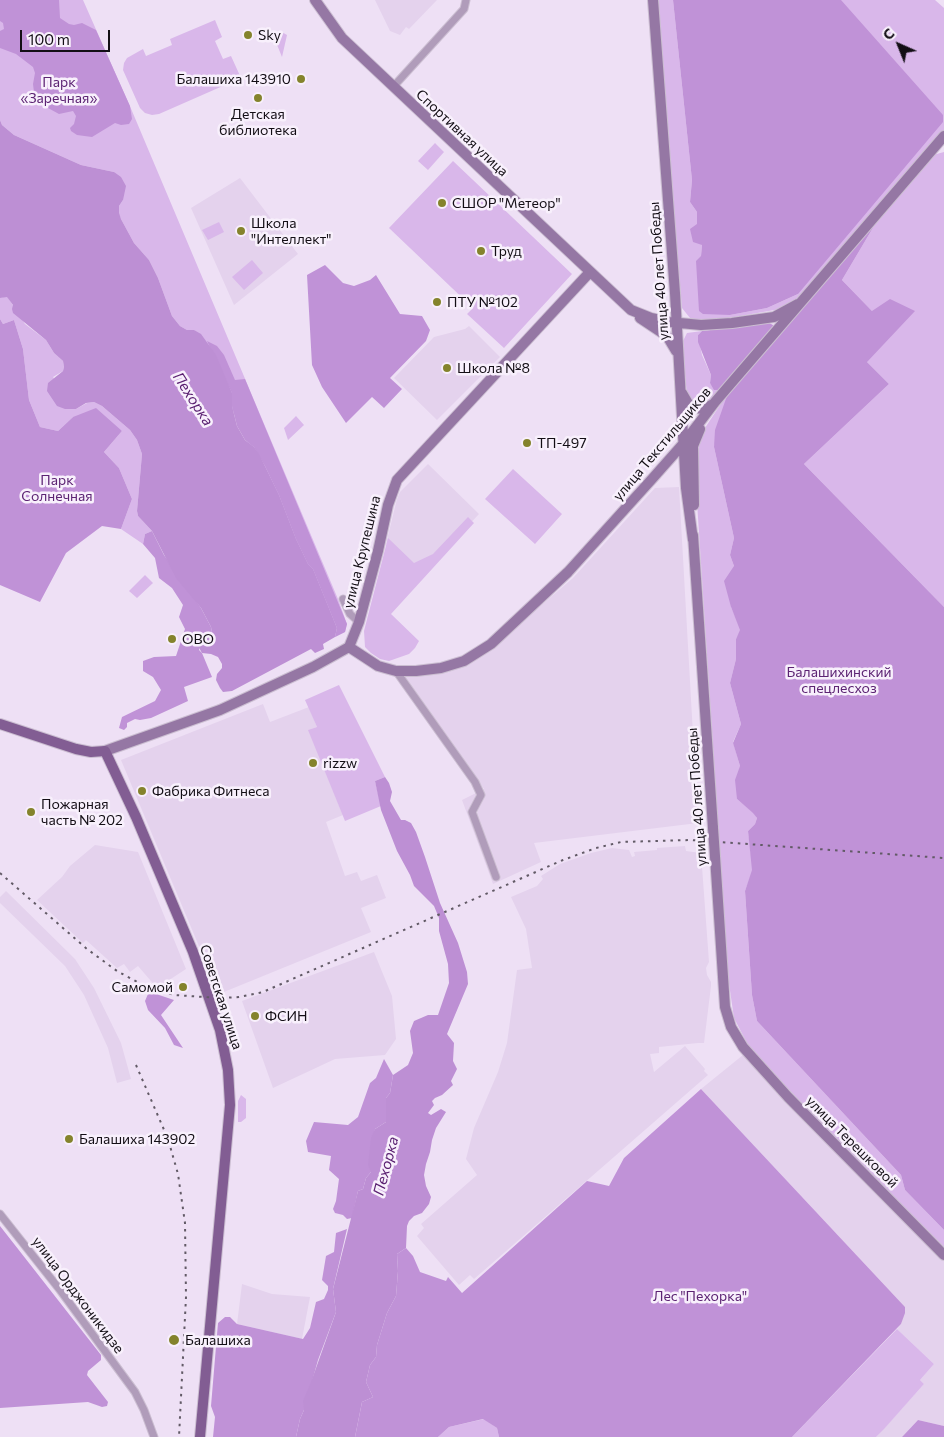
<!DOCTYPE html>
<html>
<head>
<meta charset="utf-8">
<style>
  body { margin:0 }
  #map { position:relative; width:944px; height:1437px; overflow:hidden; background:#eee0f5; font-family:Commissioner,sans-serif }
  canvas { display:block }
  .north { position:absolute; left:874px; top:20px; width:50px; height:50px; -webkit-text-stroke:4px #f8f0fc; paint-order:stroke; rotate:316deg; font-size:14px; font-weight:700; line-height:20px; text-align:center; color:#130e15 }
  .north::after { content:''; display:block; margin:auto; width:18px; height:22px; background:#130e15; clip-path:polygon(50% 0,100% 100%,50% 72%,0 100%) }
  .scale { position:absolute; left:20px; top:30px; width:90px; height:22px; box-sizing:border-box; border:2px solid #130e15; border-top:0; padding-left:6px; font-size:15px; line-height:18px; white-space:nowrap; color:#130e15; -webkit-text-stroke:4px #f8f0fc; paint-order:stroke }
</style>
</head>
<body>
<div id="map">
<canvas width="944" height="1437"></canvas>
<div class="north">С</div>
<div class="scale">100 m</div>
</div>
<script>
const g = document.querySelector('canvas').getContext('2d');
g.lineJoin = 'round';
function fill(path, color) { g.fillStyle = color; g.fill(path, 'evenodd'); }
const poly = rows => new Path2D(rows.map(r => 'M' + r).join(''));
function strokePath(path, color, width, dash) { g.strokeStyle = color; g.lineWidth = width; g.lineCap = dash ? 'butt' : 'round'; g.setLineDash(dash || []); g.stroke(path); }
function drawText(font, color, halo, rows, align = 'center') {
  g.font = font + ' Commissioner,sans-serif'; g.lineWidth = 5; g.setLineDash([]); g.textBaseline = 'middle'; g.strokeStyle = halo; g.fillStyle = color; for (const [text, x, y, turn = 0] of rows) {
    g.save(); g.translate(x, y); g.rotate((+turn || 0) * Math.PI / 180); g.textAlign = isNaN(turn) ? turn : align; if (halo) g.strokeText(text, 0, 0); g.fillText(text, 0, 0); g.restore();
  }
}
fill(poly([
  [375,0,437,0,409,29,406,27,400,35,390,31],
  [240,178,298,254,234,305,191,208],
  [469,326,500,357,437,420,394,378,434,337,465,329],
  [428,464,479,514,420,577,386,544,397,499,400,492],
  [679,487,698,823,534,843,541,862,493,884,462,800,484,789,402,676,492,647,573,578,655,488],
  [263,704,270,722,309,707,317,727,309,730,343,815,326,822,345,876,357,872,361,881,377,875,386,898,361,908,371,932,219,994,121,760],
  [95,845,138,852,186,969,157,988,138,966,130,972,124,964,117,968,86,940,83,943,37,900,62,877,70,866],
  [685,846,686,851,701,853,709,962,706,968,707,975,711,982,711,986,704,1043,698,1043,659,1047,659,1053,650,1054,654,1072,685,1046,705,1069,704,1071,708,1075,474,1279,470,1275,459,1285,417,1236,424,1228,421,1224,477,1175,466,1159,474,1128,498,1072,507,1043,517,970,532,968,526,929,511,897,537,886,543,879,541,876,560,864,591,853,612,848,629,850,632,857,635,856,634,852,657,850,657,848],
  [6,891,75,959,94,988,121,1043,131,1079,117,1083,108,1048,84,995,65,966,0,903,0,897],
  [374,952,392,996,396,1039,385,1055,335,1059,273,1088,242,1001],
  [743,1055,944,1261,944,1426,918,1420,902,1437,876,1437,924,1384,920,1380,934,1364,897,1329,901,1324,905,1307,701,1089],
  [242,1284,272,1294,310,1297,302,1339,237,1324]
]), '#e4d2ed');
fill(poly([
  [0,0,83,0,132,111,338,599,347,624,345,632,335,637,337,628,194,330,187,330,180,326,172,316,158,278,149,260,134,243,121,219,118,213,119,206,123,200,114,172,81,165,14,135,2,125,0,120],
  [655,0,673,0,692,180,690,202,697,212,697,224,702,245,701,256,730,315,767,308,798,294,841,0,935,0,944,8,944,130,801,298,780,309,729,318,700,320,690,318,682,308],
  [215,20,222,37,215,41,223,59,231,56,241,78,159,114,152,115,145,113,140,108,123,70,124,63,127,58,143,49,146,56,172,45,170,39],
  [280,31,287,35,282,57,273,35],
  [435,143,444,152,428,170,418,161],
  [944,152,944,607,804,464,889,384,867,362,872,311,842,280,877,221,933,155],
  [453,161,572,274,504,348,467,314,473,308,389,228],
  [219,222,224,232,208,240,202,230],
  [252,260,263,273,244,290,232,277],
  [7,296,25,324,46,340,54,353,63,361,64,367,63,371,53,377,76,409,87,403,94,402,102,406,130,430,137,440,142,454,137,511,138,516,152,531,145,534,143,544,121,529,132,499,119,468,104,452,122,431,73,417,58,431,40,427,29,400,23,349,14,320,3,324,0,319,0,298],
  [702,331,698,335,702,355,711,375,710,383,720,390,709,403,695,407,687,395,682,343,687,333],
  [728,393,714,447,734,538,730,555,734,566,731,607,741,630,736,639,736,659,730,683,741,724,733,742,740,766,737,799,754,813,757,818,755,824,748,831,753,870,745,891,752,995,757,1021,901,1175,905,1190,944,1230,944,1250,758,1058,748,1045,734,1018,728,977,694,456,703,431],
  [296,416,304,425,288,440,284,428],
  [513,469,562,514,535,544,485,499],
  [468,517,474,523,391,614,419,641,415,648,409,654,389,661,380,659,371,653,365,647,364,631,388,538,414,563,433,554],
  [145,575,153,583,137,598,129,591],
  [339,685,385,777,375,781,381,806,345,821,308,730,317,727,305,700],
  [241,1095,246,1099,246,1118,241,1122,238,1122,238,1101],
  [897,1329,934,1364,920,1380,924,1384,884,1429,876,1437,792,1437],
  [484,1419,497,1428,499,1437,438,1437,449,1427]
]), '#d9b7ea');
fill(poly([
  [0,0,59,0,60,18,69,24,74,25,82,23,96,30,130,106,132,119,129,124,121,125,115,123,92,137,77,135,71,131,70,128,74,124,76,116,73,111,59,114,48,108,39,100,34,92,33,84,35,73,33,67,16,54,0,48,0,31,4,29,3,23,0,21],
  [673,0,841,0,943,115,943,122,798,294,767,308,730,315,703,314,699,311,696,261,701,256,702,245,693,242,690,229,697,224,697,212,690,202,692,180],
  [877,221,842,280,872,311,890,299,915,311,867,362,889,384,804,464,944,607,944,1230,905,1190,901,1175,757,1021,752,995,745,891,752,870,748,831,755,824,757,818,753,813,737,799,735,780,740,766,733,743,741,724,730,683,736,659,736,639,740,630,731,607,724,581,734,566,730,555,734,538,714,447,715,430,728,393],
  [325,265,343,283,354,286,370,280,376,275,400,314,422,316,430,330,426,341,390,378,402,389,384,408,372,397,346,423,322,387,312,365,307,275],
  [0,319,3,324,14,320,23,349,29,400,40,427,58,431,73,417,96,408,122,431,104,452,119,468,132,499,121,529,102,526,66,553,40,602,0,585],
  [769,323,773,325,773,330,720,390,714,390,710,383,711,375,698,342,698,335,702,331],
  [207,341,217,346,224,355,235,380,245,379,347,624,345,632,335,637,337,628,313,569,308,564,296,539,279,495,265,466,254,447,245,440,237,426,232,406,232,393],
  [152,531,164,555,201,608,211,627,212,633,209,637,201,641,199,650,202,653,212,677,184,687,188,701,151,718,140,720,135,719,127,723,127,727,124,730,119,728,122,717,155,701,161,690,153,677,143,671,143,661,154,657,176,656,185,629,179,617,183,605,172,588,159,578,155,558,143,544,145,534],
  [148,994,156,994,174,1000,161,1015,183,1048,174,1045,165,1028,148,1010,145,1001],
  [384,1059,393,1075,390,1093,386,1098,386,1122,375,1129,371,1172,366,1178,363,1189,358,1191,352,1218,347,1219,343,1215,335,1213,333,1209,336,1201,339,1179,329,1170,331,1156,308,1152,306,1141,314,1122,348,1125,358,1117,370,1083,376,1078],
  [701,1089,905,1307,905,1313,901,1324,792,1437,499,1437,497,1428,483,1419,449,1427,438,1437,355,1437,362,1402,373,1397,366,1382,370,1365,376,1357,377,1345,387,1313,396,1296,398,1271,397,1254,406,1248,413,1256,420,1272,446,1281,448,1277,462,1293,587,1181,609,1186,624,1158],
  [0,1226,101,1355,101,1360,88,1371,87,1375,108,1402,107,1406,102,1407,88,1402,0,1408],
  [347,1229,333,1289,336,1312,318,1360,304,1410,300,1419,296,1437,213,1437,215,1417,211,1406,218,1323,225,1317,230,1317,237,1324,303,1339,310,1328,316,1302,324,1299,328,1290,328,1286,322,1280,326,1256,334,1252,336,1233],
  [918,1420,944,1426,944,1437,902,1437]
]), '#c092d7');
fill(poly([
  [0,120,2,125,14,135,81,165,114,172,121,177,126,186,123,200,119,206,119,213,121,219,134,243,149,260,158,278,172,316,180,326,187,330,194,330,201,334,216,355,232,393,232,406,237,426,245,440,254,447,259,454,279,495,296,539,308,564,313,569,337,628,335,637,323,644,324,649,315,653,311,649,232,691,223,692,220,688,216,680,217,674,222,668,222,664,218,657,211,654,202,653,198,646,201,641,209,637,212,633,211,627,201,608,176,578,152,531,138,516,137,511,142,454,137,440,130,430,102,406,94,402,86,403,76,409,65,409,57,406,47,391,48,383,63,371,64,367,63,361,54,353,46,340,13,313,12,309,13,305,7,297,0,298],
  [385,777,389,783,392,792,390,801,401,820,405,820,411,823,416,832,425,857,440,903,458,943,467,972,468,984,447,1034,454,1043,453,1061,457,1069,451,1081,453,1085,442,1095,435,1098,432,1101,434,1105,428,1113,431,1115,441,1109,446,1112,436,1128,432,1140,430,1152,426,1164,424,1175,426,1186,431,1197,429,1204,422,1213,414,1216,409,1221,407,1226,406,1248,397,1254,398,1271,396,1296,387,1313,377,1345,376,1357,370,1365,366,1382,373,1397,362,1402,355,1437,296,1437,300,1419,304,1410,303,1401,311,1382,336,1312,333,1289,358,1191,363,1189,366,1178,371,1172,368,1165,371,1138,375,1129,386,1122,386,1098,390,1093,393,1075,408,1065,413,1053,410,1031,414,1021,428,1015,438,1015,449,983,448,964,439,931,439,918,434,906,414,886,410,875,397,851,381,810,375,781]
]), '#bd8fd4');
const street = poly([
  [393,87,464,9,466,0],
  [343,599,350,614,359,622],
  [396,671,475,782,481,795,472,812,496,877],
  [0,1214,60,1290,135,1392,144,1410,154,1437]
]);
const secondary = poly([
  [315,0,342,38,631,310,651,318,669,322,701,325,732,323,774,317,798,304],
  [653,0,675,293,686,488,693,540],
  [640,318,667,336,676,351],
  [682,393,689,405,694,408,704,409,713,404],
  [694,505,693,446,700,429],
  [693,535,713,828],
  [349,647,378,666,396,671,416,671,441,668,464,661,491,644,568,572,652,479,683,444,715,402,944,136],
  [105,751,220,710,313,667,349,647,359,622,378,551,388,505,397,480,590,272],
  [715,856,725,1007,731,1027,743,1047,788,1097,944,1255]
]);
const primary = poly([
  [0,724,76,749,91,752,105,751,136,817,193,952,220,1030,228,1070,230,1105,200,1437]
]);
strokePath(street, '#cbbed1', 9);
strokePath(secondary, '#cbbed1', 12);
strokePath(primary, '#cbbed1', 12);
strokePath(street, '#b09cba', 7);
strokePath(secondary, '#9577a4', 10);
strokePath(primary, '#825d93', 10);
strokePath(poly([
  [0,873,87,949,117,971,143,985,174,995,220,998,239,997,263,992,563,860,596,848,621,842,691,840,944,858],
  [136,1065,168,1139,178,1174,185,1223,186,1297,179,1437]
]), '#625a66', 2, [2.5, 5]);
const secondaryBridge = poly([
  [713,828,715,856]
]);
strokePath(secondaryBridge, '#cbbed1', 12, []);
strokePath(secondaryBridge, '#9577a4', 10);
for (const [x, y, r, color] of [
  [248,35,5,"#84832c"],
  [301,79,5,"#84832c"],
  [258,98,5,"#84832c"],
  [442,203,5,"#84832c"],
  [241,231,5,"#84832c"],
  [481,251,5,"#84832c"],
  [437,302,5,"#84832c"],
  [447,368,5,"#84832c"],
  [527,443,5,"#84832c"],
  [172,639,5,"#84832c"],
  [313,763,5,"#84832c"],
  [142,791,5,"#84832c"],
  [31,812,5,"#84832c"],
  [183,987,5,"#84832c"],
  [255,1016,5,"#84832c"],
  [69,1139,5,"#84832c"],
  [174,1340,6,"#84832c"]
]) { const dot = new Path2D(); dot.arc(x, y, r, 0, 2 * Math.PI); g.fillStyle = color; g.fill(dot); strokePath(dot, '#f8f0fc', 2); }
drawText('14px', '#130e15', '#f8f0fc', [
  ["Sky",258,35],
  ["Балашиха 143910",291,79,"right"],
  ["Детская",258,114,"center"],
  ["библиотека",258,130,"center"],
  ["СШОР \"Метеор\"",452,203],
  ["Школа",251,223],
  ["\"Интеллект\"",251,239],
  ["Труд",491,251],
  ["ПТУ №102",447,302],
  ["Школа №8",457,368],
  ["ТП-497",537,443],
  ["ОВО",182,639],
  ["rizzw",323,763],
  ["Фабрика Фитнеса",152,791],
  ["Пожарная",41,804],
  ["часть № 202",41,820],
  ["Самомой",173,987,"right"],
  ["ФСИН",265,1016],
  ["Балашиха 143902",79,1139],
  ["Балашиха",185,1340]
], 'left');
drawText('14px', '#5c2373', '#f8f0fc', [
  ["Парк",59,82],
  ["«Заречная»",59,98],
  ["Парк",57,480],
  ["Солнечная",57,496],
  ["Балашихинский",839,672],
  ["спецлесхоз",839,688],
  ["Лес \"Пехорка\"",700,1296]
]);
drawText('14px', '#130e15', '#f8f0fc', [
  ["Спортивная улица",462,133,43],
  ["улица 40 лет Победы",659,271,-94],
  ["улица Текстильщиков",662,444,-50],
  ["улица Крупешина",362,552,-76],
  ["улица 40 лет Победы",697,797,-94],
  ["Советская улица",221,997,72],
  ["улица Терешковой",852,1142,45],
  ["улица Орджоникидзе",78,1295,53]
]);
drawText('italic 15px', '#5a2071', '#f8f0fc', [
  ["Пехорка",193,399,57],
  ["Пехорка",386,1166,-75]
]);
</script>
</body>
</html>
